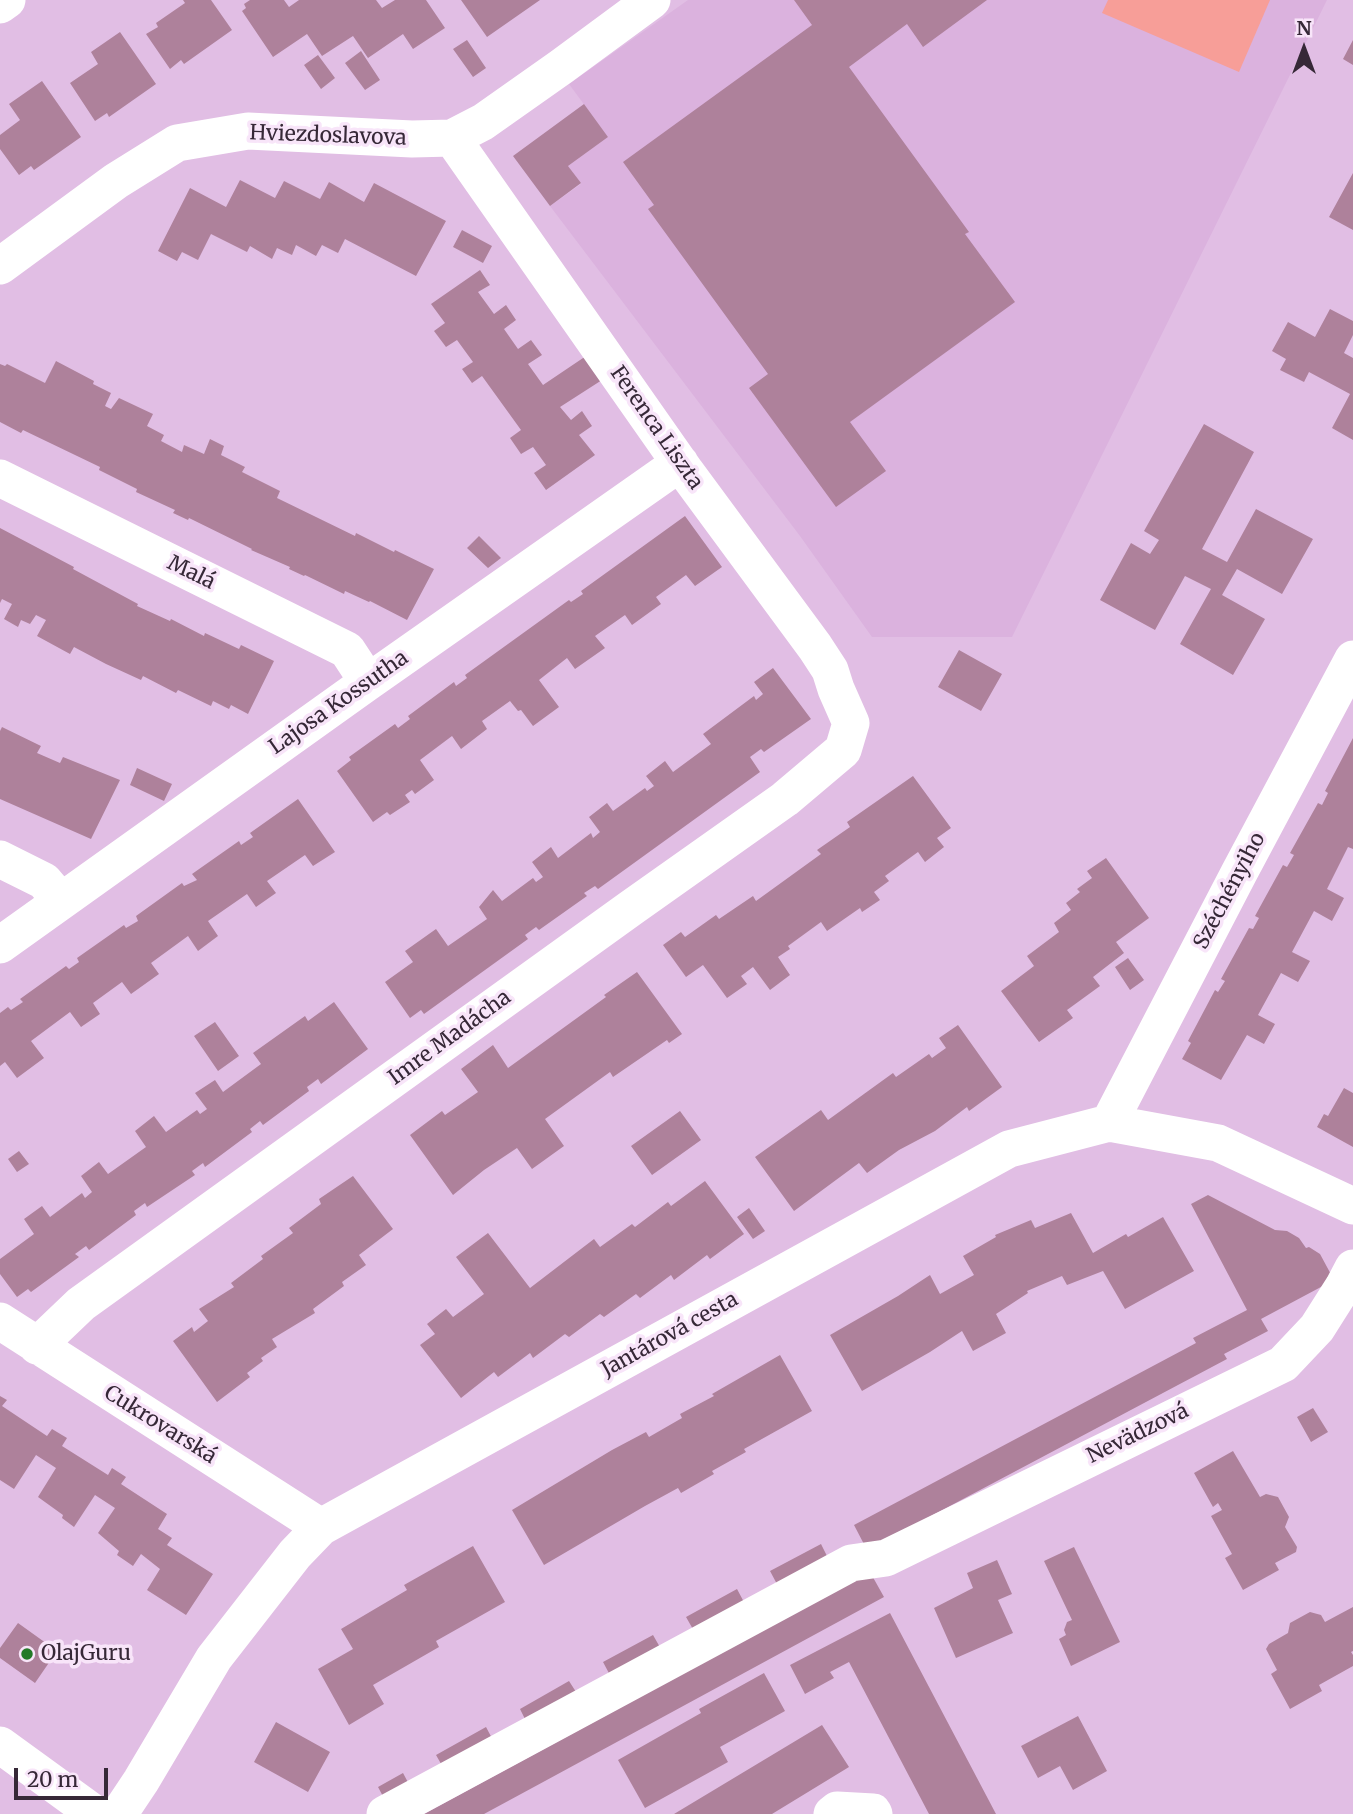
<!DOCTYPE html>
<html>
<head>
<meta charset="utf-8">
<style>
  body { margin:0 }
  #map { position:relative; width:1353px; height:1814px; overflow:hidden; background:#e1bee4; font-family:Merriweather,serif }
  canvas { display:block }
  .north { position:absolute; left:1269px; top:14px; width:70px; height:70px; -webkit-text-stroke:5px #f8e5f9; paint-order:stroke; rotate:0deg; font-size:19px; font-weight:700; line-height:28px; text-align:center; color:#362837 }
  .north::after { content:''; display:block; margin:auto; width:24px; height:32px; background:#362837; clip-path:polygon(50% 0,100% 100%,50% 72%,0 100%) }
  .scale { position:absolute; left:14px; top:1768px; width:94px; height:32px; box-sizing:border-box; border:4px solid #362837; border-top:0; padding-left:9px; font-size:21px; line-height:24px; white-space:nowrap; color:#362837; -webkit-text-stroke:5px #f8e5f9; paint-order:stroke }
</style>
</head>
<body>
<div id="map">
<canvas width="1353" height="1814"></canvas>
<div class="north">N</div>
<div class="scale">20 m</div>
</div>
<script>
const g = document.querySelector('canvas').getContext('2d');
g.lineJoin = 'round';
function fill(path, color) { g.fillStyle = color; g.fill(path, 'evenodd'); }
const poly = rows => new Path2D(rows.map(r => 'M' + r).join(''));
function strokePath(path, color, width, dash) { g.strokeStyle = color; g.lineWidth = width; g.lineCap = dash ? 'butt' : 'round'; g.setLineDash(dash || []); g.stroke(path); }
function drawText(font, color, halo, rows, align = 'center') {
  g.font = font + ' Merriweather,serif'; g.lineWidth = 7; g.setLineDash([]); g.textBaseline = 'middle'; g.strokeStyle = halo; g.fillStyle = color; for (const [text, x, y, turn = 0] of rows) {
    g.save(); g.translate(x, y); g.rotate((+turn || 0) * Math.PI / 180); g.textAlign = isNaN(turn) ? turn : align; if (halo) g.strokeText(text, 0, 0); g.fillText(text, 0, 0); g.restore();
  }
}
fill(poly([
  [688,0,1327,0,1012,637,872,637,800,536,550,206,581,184,568,166,608,137,569,84]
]), '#dbb2de');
fill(poly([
  [1108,0,1270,0,1239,72,1102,13]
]), '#f79e98');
fill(poly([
  [183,0,211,0,232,30,184,64,181,60,170,69,146,34,158,27,156,23,185,3],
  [250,0,284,0,289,7,299,0,376,0,382,8,395,0,426,0,445,28,413,49,403,34,368,58,353,36,322,56,307,34,273,57,242,11,246,8,244,4],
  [461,0,540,0,487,37],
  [794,0,987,0,923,47,907,24,849,67,969,232,965,234,1015,302,850,422,886,471,836,507,749,388,768,374,648,209,654,205,623,162,812,25],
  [120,32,156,84,109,117,107,113,95,121,70,83,98,64,91,52],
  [467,40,486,68,473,77,453,49],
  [1353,40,1353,65,1343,59],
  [361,51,380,80,365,90,345,63],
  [318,55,335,78,321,89,304,65],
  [42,81,81,137,34,170,31,166,19,175,0,149,0,135,20,120,9,104],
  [584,104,608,137,568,166,581,183,550,206,513,156],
  [1353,173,1353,230,1329,217],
  [240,180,275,198,284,181,320,199,329,182,364,202,374,183,446,221,416,276,345,239,338,253,322,245,316,256,296,245,292,255,277,248,272,259,250,246,247,252,211,234,198,260,182,252,177,261,158,251,190,188,226,207],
  [462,230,492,246,483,263,453,247],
  [480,270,490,285,478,292,494,314,506,305,516,320,504,329,518,349,531,340,542,355,528,364,543,385,586,356,602,380,560,407,571,420,582,411,592,426,579,435,595,455,546,490,534,473,546,465,533,447,521,454,510,438,521,430,482,376,472,383,462,369,473,362,457,340,446,347,434,331,445,323,431,304],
  [1330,309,1353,321,1353,335,1344,353,1353,358,1353,440,1332,428,1350,394,1309,372,1304,382,1280,370,1286,359,1272,351,1288,322,1315,337],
  [56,361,94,381,93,384,111,393,105,406,111,409,119,398,153,414,147,426,164,435,161,441,182,452,184,445,204,454,210,439,224,446,221,455,245,467,242,472,280,491,277,498,355,536,356,533,394,552,395,550,434,569,407,620,370,601,369,602,345,591,344,594,305,575,304,576,289,569,290,567,251,550,252,549,189,518,188,520,173,513,175,510,136,492,137,489,99,470,100,467,23,430,21,433,0,422,0,364,5,366,7,364,45,383],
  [1204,424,1254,452,1202,549,1227,562,1256,509,1313,539,1282,594,1237,569,1222,595,1265,619,1233,675,1180,644,1211,589,1185,576,1155,630,1100,600,1131,543,1150,554,1159,540,1144,531],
  [685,516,722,567,695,586,686,575,656,597,661,604,632,625,625,615,595,636,605,648,575,669,567,658,539,680,559,707,533,726,521,710,518,711,510,701,482,721,487,729,461,749,452,736,420,760,434,780,415,794,412,790,405,795,410,802,390,815,387,812,373,822,337,771,351,760,349,757,395,724,398,728,410,719,408,716,454,682,456,686,467,678,465,675,569,600,571,602,583,594,581,591],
  [0,528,74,567,73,569,138,604,137,606,170,621,171,619,204,636,205,633,239,649,241,645,274,661,248,714,231,705,229,709,213,701,211,706,178,690,176,693,143,676,141,680,106,664,74,647,70,654,37,636,46,620,36,615,30,624,21,620,18,627,4,619,12,604,2,599,0,603],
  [479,536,501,558,488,568,467,548],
  [959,650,1002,674,981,711,938,687],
  [773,668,811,719,764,752,761,749,750,757,760,772,598,889,595,886,584,893,587,896,539,930,536,927,525,935,528,939,424,1014,421,1010,410,1018,385,982,413,962,405,951,436,929,448,946,487,919,479,907,493,890,502,901,533,878,536,882,543,877,532,862,551,847,558,858,591,833,593,838,600,832,589,817,607,803,613,811,645,788,647,791,654,786,646,776,665,761,673,772,711,744,703,734,754,696,756,700,763,694,754,682],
  [2,727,41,746,37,753,60,763,63,757,120,780,91,839,0,799,0,731],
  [1353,738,1353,849,1348,847,1327,889,1344,898,1332,921,1314,911,1292,952,1310,961,1298,982,1281,973,1258,1015,1275,1024,1264,1044,1247,1035,1221,1080,1182,1059,1191,1043,1188,1041,1215,990,1218,992,1225,981,1221,979,1249,928,1253,929,1259,918,1255,916,1283,865,1287,867,1294,855,1290,853,1318,803,1322,805,1328,793,1325,791],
  [137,768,172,784,164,801,130,785],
  [913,776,951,828,937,838,944,847,925,862,918,852,885,876,889,881,874,892,880,900,862,912,860,908,827,931,821,922,788,946,790,949,778,957,790,975,770,990,753,967,741,976,747,984,727,998,703,965,686,977,663,945,681,932,685,937,716,915,719,919,753,896,756,901,821,854,817,850,850,827,847,822],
  [298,799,335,852,313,866,305,855,267,881,276,893,256,907,247,894,208,921,218,936,198,951,188,936,151,963,159,974,131,994,122,982,93,1003,100,1014,81,1027,70,1012,31,1041,44,1058,17,1078,5,1062,0,1066,0,1013,8,1007,11,1010,23,1002,20,999,66,966,69,969,79,962,77,958,124,925,126,928,138,921,136,916,182,883,184,886,197,880,192,874,239,841,241,845,253,837,250,833],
  [1106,858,1149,918,1116,942,1124,953,1093,977,1100,986,1067,1010,1073,1018,1039,1042,1001,991,1034,966,1027,956,1059,932,1054,923,1071,910,1066,903,1080,892,1077,889,1092,878,1087,871],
  [1128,958,1144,980,1130,990,1115,967],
  [637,972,682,1034,669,1043,667,1040,613,1077,610,1072,545,1119,564,1146,532,1169,517,1148,484,1170,453,1195,410,1135,442,1111,445,1115,478,1092,461,1069,493,1045,508,1068,606,997,604,995],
  [334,1002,368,1049,321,1084,318,1079,307,1087,309,1091,263,1125,260,1121,250,1129,252,1132,205,1167,203,1163,192,1171,195,1175,147,1207,145,1203,134,1211,136,1215,89,1250,86,1246,75,1254,79,1257,31,1292,28,1289,17,1297,0,1274,0,1259,34,1234,24,1219,42,1206,50,1217,82,1193,85,1198,92,1192,81,1176,99,1162,108,1174,146,1147,135,1131,154,1116,166,1132,197,1110,200,1114,207,1109,195,1093,215,1080,223,1092,261,1064,253,1053,305,1016,308,1021],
  [215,1022,239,1056,218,1071,194,1036],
  [958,1025,1002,1087,969,1111,967,1107,935,1131,899,1150,867,1173,859,1163,794,1211,755,1157,821,1110,828,1120,893,1073,896,1077,929,1054,932,1058,946,1048,939,1038],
  [1344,1088,1353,1093,1353,1147,1317,1127,1324,1114,1328,1116],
  [680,1111,701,1140,652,1175,631,1146],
  [19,1151,29,1164,17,1172,8,1159],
  [353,1176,393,1229,359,1255,366,1265,342,1282,344,1286,313,1309,315,1313,272,1339,277,1347,261,1358,263,1361,247,1373,250,1377,217,1402,173,1341,192,1327,194,1332,208,1321,199,1309,234,1287,231,1283,263,1259,261,1256,293,1233,289,1228,321,1204,319,1199],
  [705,1181,744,1234,710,1259,707,1255,674,1280,671,1275,640,1298,636,1294,604,1317,600,1314,569,1337,565,1334,533,1358,530,1353,498,1377,494,1372,461,1398,420,1345,435,1334,427,1324,446,1309,453,1317,484,1294,456,1257,488,1233,530,1288,594,1239,600,1247,632,1224,635,1227,668,1202,671,1206],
  [1208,1195,1275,1230,1287,1231,1299,1238,1306,1248,1309,1247,1320,1254,1334,1280,1261,1319,1268,1331,1224,1354,1227,1359,867,1550,854,1525,1183,1350,1196,1343,1193,1338,1247,1310,1191,1204],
  [749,1208,765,1231,753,1239,737,1217],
  [1071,1213,1093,1253,1126,1234,1128,1237,1163,1217,1194,1271,1125,1309,1103,1271,1067,1285,1062,1276,1027,1291,1028,1293,996,1314,1006,1333,973,1351,962,1331,930,1352,862,1391,830,1335,898,1296,930,1275,940,1294,974,1275,963,1256,996,1237,995,1235,1031,1220,1035,1228],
  [780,1355,812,1411,744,1449,746,1452,712,1471,714,1474,681,1493,678,1488,645,1506,544,1565,512,1510,612,1450,646,1432,649,1437,682,1418,680,1414,714,1396,712,1394],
  [0,1396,7,1400,2,1406,47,1436,52,1429,67,1438,62,1446,108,1475,112,1468,126,1477,121,1484,167,1514,158,1529,172,1538,167,1545,213,1574,186,1615,147,1590,160,1569,141,1554,133,1566,117,1555,119,1551,98,1533,115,1508,95,1495,74,1527,62,1518,63,1515,38,1497,56,1468,36,1455,14,1489,0,1480],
  [1313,1408,1328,1432,1311,1442,1297,1417],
  [1233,1451,1260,1497,1266,1494,1278,1497,1289,1517,1285,1527,1297,1547,1296,1552,1275,1563,1279,1570,1243,1590,1225,1558,1232,1554,1211,1516,1222,1510,1218,1503,1213,1507,1194,1473],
  [821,1544,828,1558,778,1586,770,1571],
  [473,1546,505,1602,436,1641,439,1647,373,1685,384,1704,349,1725,318,1669,353,1649,341,1629,407,1590,404,1585],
  [1074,1547,1120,1642,1071,1666,1059,1639,1066,1635,1064,1630,1067,1622,1072,1620,1044,1561],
  [997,1560,1012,1594,998,1600,1013,1633,956,1658,934,1608,973,1588,967,1573],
  [870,1572,884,1597,545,1781,484,1814,424,1814],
  [737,1589,745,1604,694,1631,686,1617],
  [1353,1607,1353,1651,1351,1652,1353,1655,1353,1666,1319,1685,1322,1691,1290,1709,1271,1674,1277,1670,1266,1649,1269,1644,1288,1633,1290,1623,1310,1612,1321,1615,1325,1622],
  [890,1613,996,1814,929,1814,849,1662,830,1672,834,1678,805,1694,790,1665],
  [18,1623,57,1651,35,1683,0,1658,0,1648],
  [653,1635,661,1649,611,1677,603,1662],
  [764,1673,785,1711,720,1747,728,1762,645,1808,618,1760,701,1713,699,1709],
  [569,1681,578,1695,527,1723,520,1709],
  [1078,1716,1107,1771,1073,1790,1060,1766,1038,1778,1021,1746],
  [276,1722,330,1752,308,1792,254,1762],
  [822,1725,849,1767,772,1814,674,1814],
  [486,1727,494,1742,444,1769,436,1755],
  [403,1773,411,1788,386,1802,378,1787]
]), '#ae819b');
strokePath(poly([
  [0,5,7,0],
  [0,266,116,181,177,143,248,131,412,139,452,138,483,122,561,67,652,0],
  [0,478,347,650,368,682],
  [0,859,44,881,61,901],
  [0,945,368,682,680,463],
  [1109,1123,1239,873,1353,659],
  [0,1321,321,1527],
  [37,1346,81,1304,631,908,785,799,843,750,851,723,836,689,830,670,815,647,686,472,452,138],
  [0,1745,95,1814],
  [119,1814,141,1781,214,1658,295,1554,321,1527,1009,1149,1109,1123,1218,1143,1353,1206],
  [385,1814,851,1563,886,1558,1283,1364,1317,1328,1343,1287,1353,1268],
  [832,1814,837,1810,873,1812,874,1814]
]), '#fff', 37);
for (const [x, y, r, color] of [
  [27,1654,7,"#237a27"]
]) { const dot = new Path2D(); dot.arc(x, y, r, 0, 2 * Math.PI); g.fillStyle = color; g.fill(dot); strokePath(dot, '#f8e5f9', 2.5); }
drawText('21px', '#362837', '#f8e5f9', [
  ["Hviezdoslavova",328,136,2],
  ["Ferenca Liszta",656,428,55],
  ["Malá",191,573,26],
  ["Lajosa Kossutha",339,703,-35],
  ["Széchényiho",1230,891,-62],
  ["Imre Madácha",450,1038,-36],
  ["Jantárová cesta",670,1335,-29],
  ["Cukrovarská",160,1425,32],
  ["Nevädzová",1138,1434,-26]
]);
drawText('21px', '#362837', '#f8e5f9', [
  ["OlajGuru",41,1654]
], 'left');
</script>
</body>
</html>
